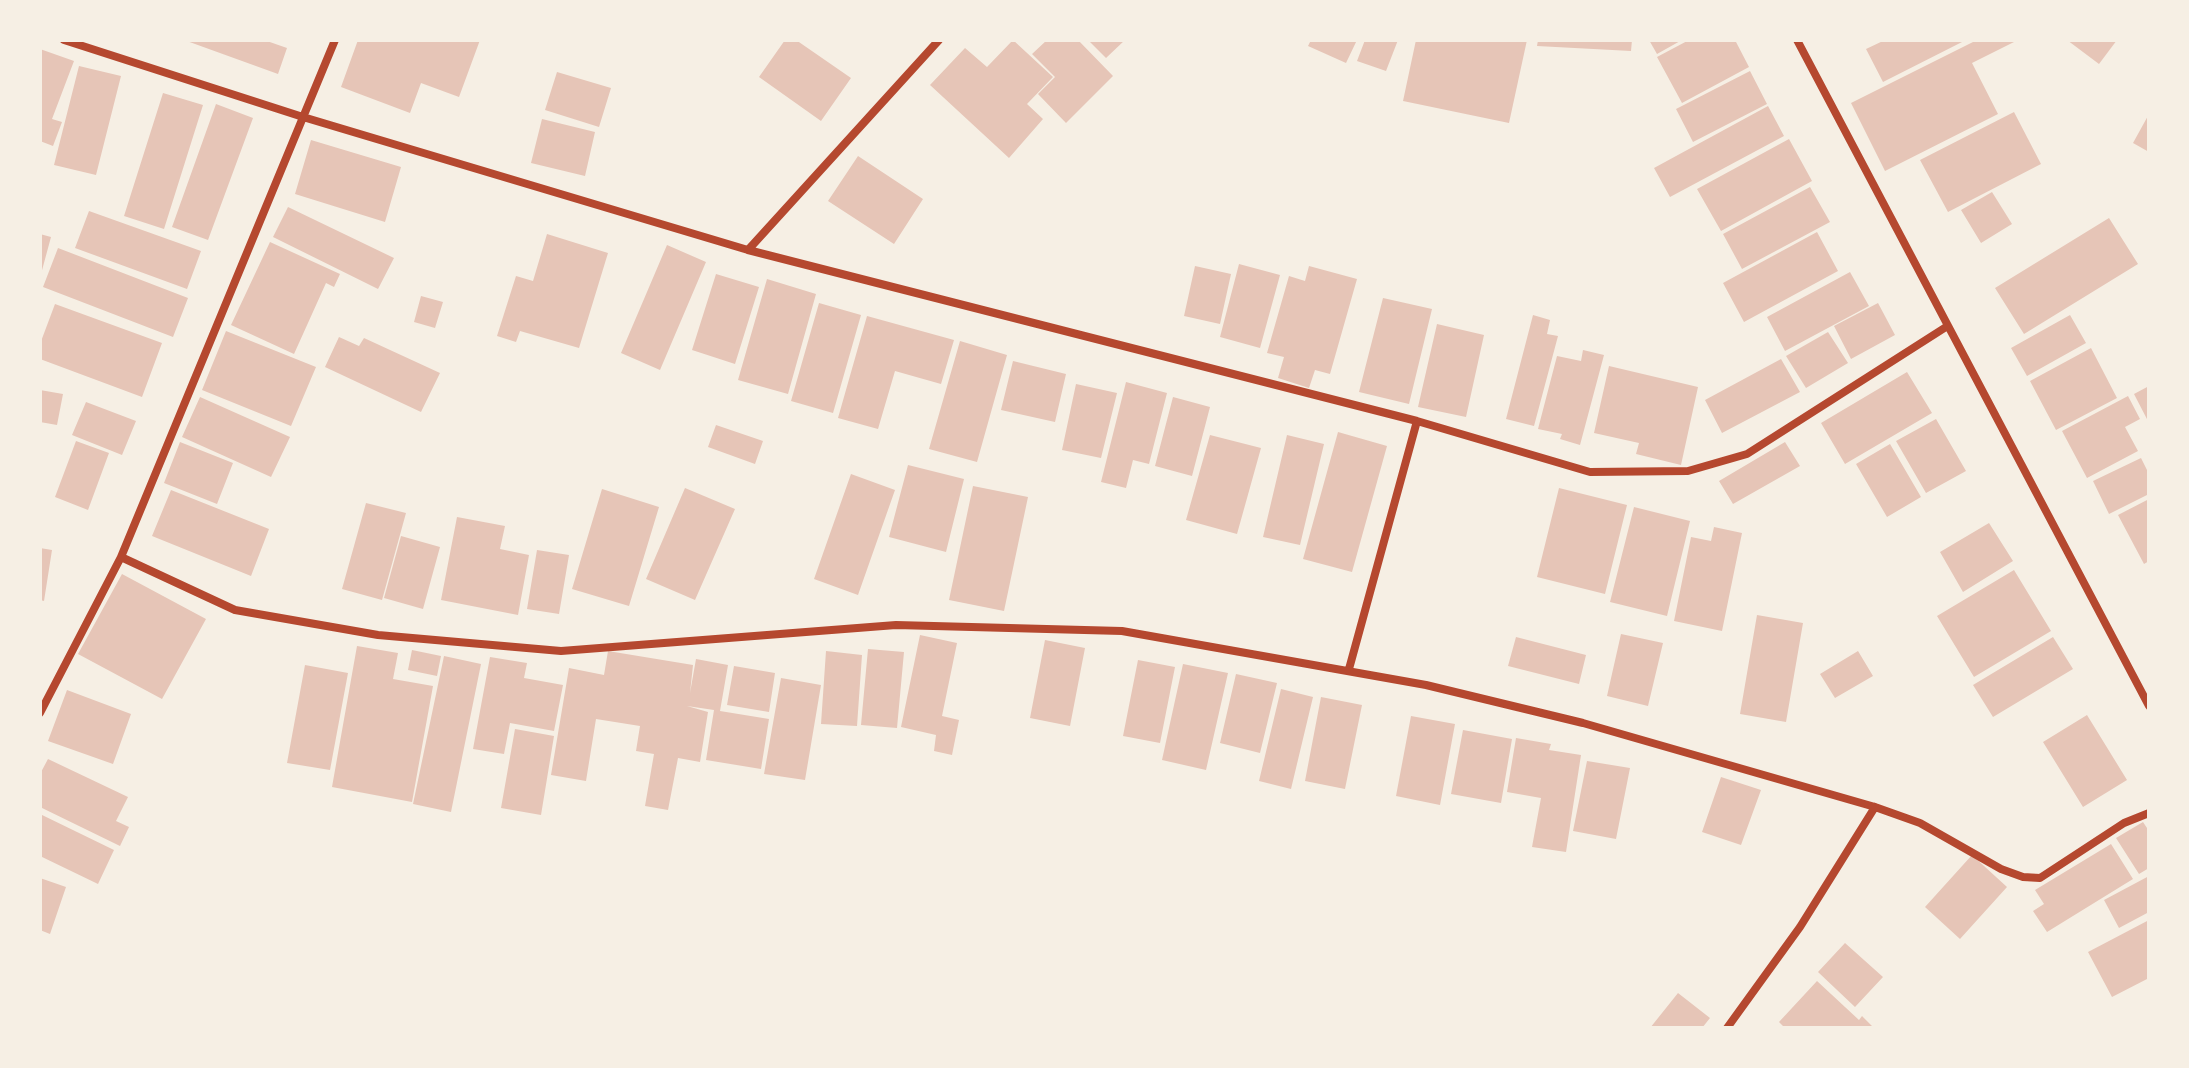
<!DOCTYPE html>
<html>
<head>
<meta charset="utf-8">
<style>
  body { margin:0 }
  #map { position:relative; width:2189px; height:1068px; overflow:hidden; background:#f6efe4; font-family:Lora,serif }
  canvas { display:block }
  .frame { position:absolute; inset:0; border:42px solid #f6efe4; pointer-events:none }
</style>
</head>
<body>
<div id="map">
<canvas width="2189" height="1068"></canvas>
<div class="frame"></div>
</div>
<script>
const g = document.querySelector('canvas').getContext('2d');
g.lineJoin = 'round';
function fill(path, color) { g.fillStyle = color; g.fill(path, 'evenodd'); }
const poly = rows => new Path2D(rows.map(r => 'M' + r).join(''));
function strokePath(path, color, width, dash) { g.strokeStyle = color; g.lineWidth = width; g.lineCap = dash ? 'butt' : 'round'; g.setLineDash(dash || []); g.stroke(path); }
fill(poly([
  [184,40,264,40,287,48,278,74],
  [358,40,480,40,459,97,421,83,410,113,341,87],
  [785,40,796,40,851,78,821,121,759,77],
  [1013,40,1053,77,1027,104,1043,119,1009,158,930,85,965,48,987,67],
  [1047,40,1078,40,1113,76,1066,123,1038,94,1055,77,1032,54],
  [1088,40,1125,40,1106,58],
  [1311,40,1357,40,1346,63,1308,46],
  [1365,40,1398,40,1386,71,1357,61],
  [1416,40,1527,40,1509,123,1403,101],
  [1538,40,1632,40,1631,51,1537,46],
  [1649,40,1682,40,1657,54],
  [1689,40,1735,40,1749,67,1682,103,1657,57],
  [1885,40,1966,40,1883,82,1866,49],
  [1977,40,2018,40,1972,63,1998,114,1885,171,1851,103],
  [2067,40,2117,40,2099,64],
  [40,49,74,61,52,119,62,122,53,146,40,141],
  [79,66,121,76,96,175,54,165],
  [1750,71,1767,104,1693,142,1676,109],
  [557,72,611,88,599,127,545,110],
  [163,93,203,105,164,229,124,216],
  [216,104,253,118,208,240,172,227],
  [1768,106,1784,136,1670,197,1654,168],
  [2014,112,2041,164,1948,212,1920,160],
  [2149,114,2149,152,2133,143],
  [542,119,595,132,585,176,531,163],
  [1789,139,1812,181,1721,231,1697,189],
  [311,140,401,167,385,222,295,194],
  [858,156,923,199,894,244,828,201],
  [1810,187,1830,222,1742,269,1723,234],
  [1992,192,2012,224,1981,243,1961,210],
  [288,207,394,258,378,289,273,237],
  [89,211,201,251,187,289,75,248],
  [2109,218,2138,264,2024,334,1995,288],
  [1817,232,1838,271,1744,322,1723,283],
  [40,234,51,237,41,274,40,274],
  [547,234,608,253,579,348,520,331,516,342,497,336,516,276,533,281],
  [270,242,340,274,334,287,326,283,294,354,231,325],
  [667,245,706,262,660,370,621,353],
  [58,248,188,298,173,337,43,287],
  [1239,264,1280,275,1260,348,1220,337],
  [1195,266,1231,274,1220,324,1184,316],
  [1309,266,1357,279,1330,374,1315,370,1309,388,1278,378,1284,357,1267,353,1289,276,1305,281],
  [1850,272,1869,306,1785,351,1767,317],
  [716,274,759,287,735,364,692,350],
  [767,279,816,294,788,394,738,380],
  [421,296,443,302,435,328,414,322],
  [1383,298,1432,309,1409,404,1359,392],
  [819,303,861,315,833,413,791,401],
  [1878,303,1895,335,1851,359,1834,326],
  [55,304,162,343,142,397,40,359,40,344],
  [1533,315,1550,320,1547,334,1558,336,1534,426,1506,419],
  [2070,315,2086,343,2027,376,2011,348],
  [867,316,954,340,941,384,895,371,878,429,838,418],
  [1437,324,1484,335,1466,417,1418,407],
  [226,331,316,367,291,426,202,390],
  [1828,332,1848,363,1806,388,1786,356],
  [339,337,359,346,364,338,440,373,421,412,325,367],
  [960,341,1007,355,977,462,929,449],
  [2091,348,2117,398,2056,430,2030,381],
  [1583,350,1604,355,1580,445,1560,439,1562,434,1538,429,1557,356,1581,361],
  [1781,359,1800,392,1722,433,1705,400],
  [1013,361,1066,374,1055,422,1001,410],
  [1609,366,1698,387,1681,465,1636,454,1639,443,1594,433],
  [1907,372,1932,413,1845,464,1821,423],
  [1126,382,1167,393,1149,464,1133,460,1126,488,1101,482],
  [1076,384,1117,393,1101,458,1062,450],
  [2149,386,2149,423,2134,394],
  [40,390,63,394,57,425,40,422],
  [2128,396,2140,419,2125,427,2138,451,2087,478,2062,431],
  [200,397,290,437,271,477,182,437],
  [1173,397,1210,407,1192,476,1155,466],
  [86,402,136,421,122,455,72,435],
  [1936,419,1966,471,1926,493,1896,441],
  [716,425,763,441,755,464,708,447],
  [1338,432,1387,446,1352,572,1303,559],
  [1210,435,1261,448,1237,534,1186,520],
  [1287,435,1324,444,1300,545,1263,537],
  [76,441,109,453,88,510,55,497],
  [180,442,233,463,217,504,164,483],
  [1785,442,1800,466,1733,504,1719,481],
  [1890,444,1921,497,1887,517,1856,464],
  [2141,458,2149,474,2149,494,2109,514,2093,481],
  [908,465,964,479,946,552,889,537],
  [851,474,895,490,858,595,814,579],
  [973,486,1028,497,1004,611,949,600],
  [685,488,735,509,695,600,646,579],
  [1559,488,1627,505,1605,594,1537,577],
  [602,489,659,507,629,606,572,589],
  [171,490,269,529,251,576,152,536],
  [2149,499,2149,561,2144,564,2118,515],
  [366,503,406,513,382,600,342,589],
  [1634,507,1690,521,1667,616,1610,602],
  [457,517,505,526,500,549,529,555,518,615,441,600],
  [1989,523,2013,561,1963,592,1940,552],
  [1714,527,1742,533,1722,631,1674,621,1691,537,1711,541],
  [401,536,440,547,423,609,384,598],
  [40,548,52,550,44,601,40,600],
  [537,550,569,555,559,614,527,609],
  [2014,570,2051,631,1974,677,1937,616],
  [122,574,206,619,162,699,78,654],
  [1757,615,1803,623,1786,722,1740,714],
  [1621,634,1663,643,1648,706,1607,696],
  [920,635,957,643,942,716,959,720,952,755,934,751,936,735,901,727],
  [1516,637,1586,655,1579,684,1508,666],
  [2053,637,2073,669,1993,717,1973,685],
  [1045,640,1085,648,1070,726,1030,718],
  [357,646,398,653,393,679,433,686,412,802,332,787],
  [868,649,904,652,897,728,861,725],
  [412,650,441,656,437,676,408,670],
  [608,651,693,665,690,693,696,659,728,665,720,711,769,719,761,769,706,760,714,710,687,706,708,712,700,762,678,758,668,810,645,806,654,754,636,751,640,726,596,719,586,781,551,775,569,668,604,675],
  [826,651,862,655,857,726,821,724],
  [1858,651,1873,676,1835,698,1820,674],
  [444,656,481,664,451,812,413,804],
  [490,657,527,663,524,678,563,685,554,731,510,723,504,754,473,749],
  [1138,660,1175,667,1160,743,1123,736],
  [1183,664,1228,673,1206,770,1162,760],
  [305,665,348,673,330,770,287,763],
  [734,666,775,673,769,712,727,705],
  [1236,674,1277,683,1260,753,1220,743],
  [781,678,821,685,805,780,764,774],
  [1281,689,1313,697,1291,789,1259,781],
  [67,690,131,714,113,764,48,741],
  [1321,697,1362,705,1345,789,1305,781],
  [2087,715,2127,780,2083,807,2043,742],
  [1411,716,1455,724,1440,805,1396,796],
  [515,729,554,736,541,815,501,808],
  [1463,730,1512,739,1501,803,1451,794],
  [1516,738,1551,744,1549,750,1581,755,1566,852,1532,847,1541,798,1507,792],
  [48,759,128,797,116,821,129,827,120,846,40,807,40,774],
  [1587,761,1630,768,1616,839,1573,831],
  [1721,777,1761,790,1741,845,1702,832],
  [40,814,114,850,98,884,40,856],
  [2143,822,2149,831,2149,868,2139,874,2116,838],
  [2111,844,2133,879,2047,932,2033,911,2044,904,2035,890],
  [1972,855,2007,887,1960,939,1925,907],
  [2149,876,2149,912,2119,928,2104,900],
  [40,878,66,887,50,934,40,930],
  [2149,920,2149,978,2112,997,2088,952],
  [1845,943,1883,977,1855,1007,1818,972],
  [1817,981,1859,1020,1862,1016,1874,1028,1785,1028,1779,1022],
  [1678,993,1710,1018,1702,1028,1650,1028]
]), '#e6c5b7');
strokePath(poly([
  [64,40,303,117,748,250,1417,421,1590,472,1688,471,1747,454,1946,327],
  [1797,40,2149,706],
  [748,250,939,40],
  [121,557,235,610,378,635,561,651,896,625,1122,631,1426,685,1583,723,1875,807,1920,823,2001,869,2023,877,2040,878,2124,823,2149,813],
  [1349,669,1417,421],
  [40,713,121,557,335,40],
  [1727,1028,1800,927,1875,807]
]), '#b5482f', 8);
</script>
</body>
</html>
